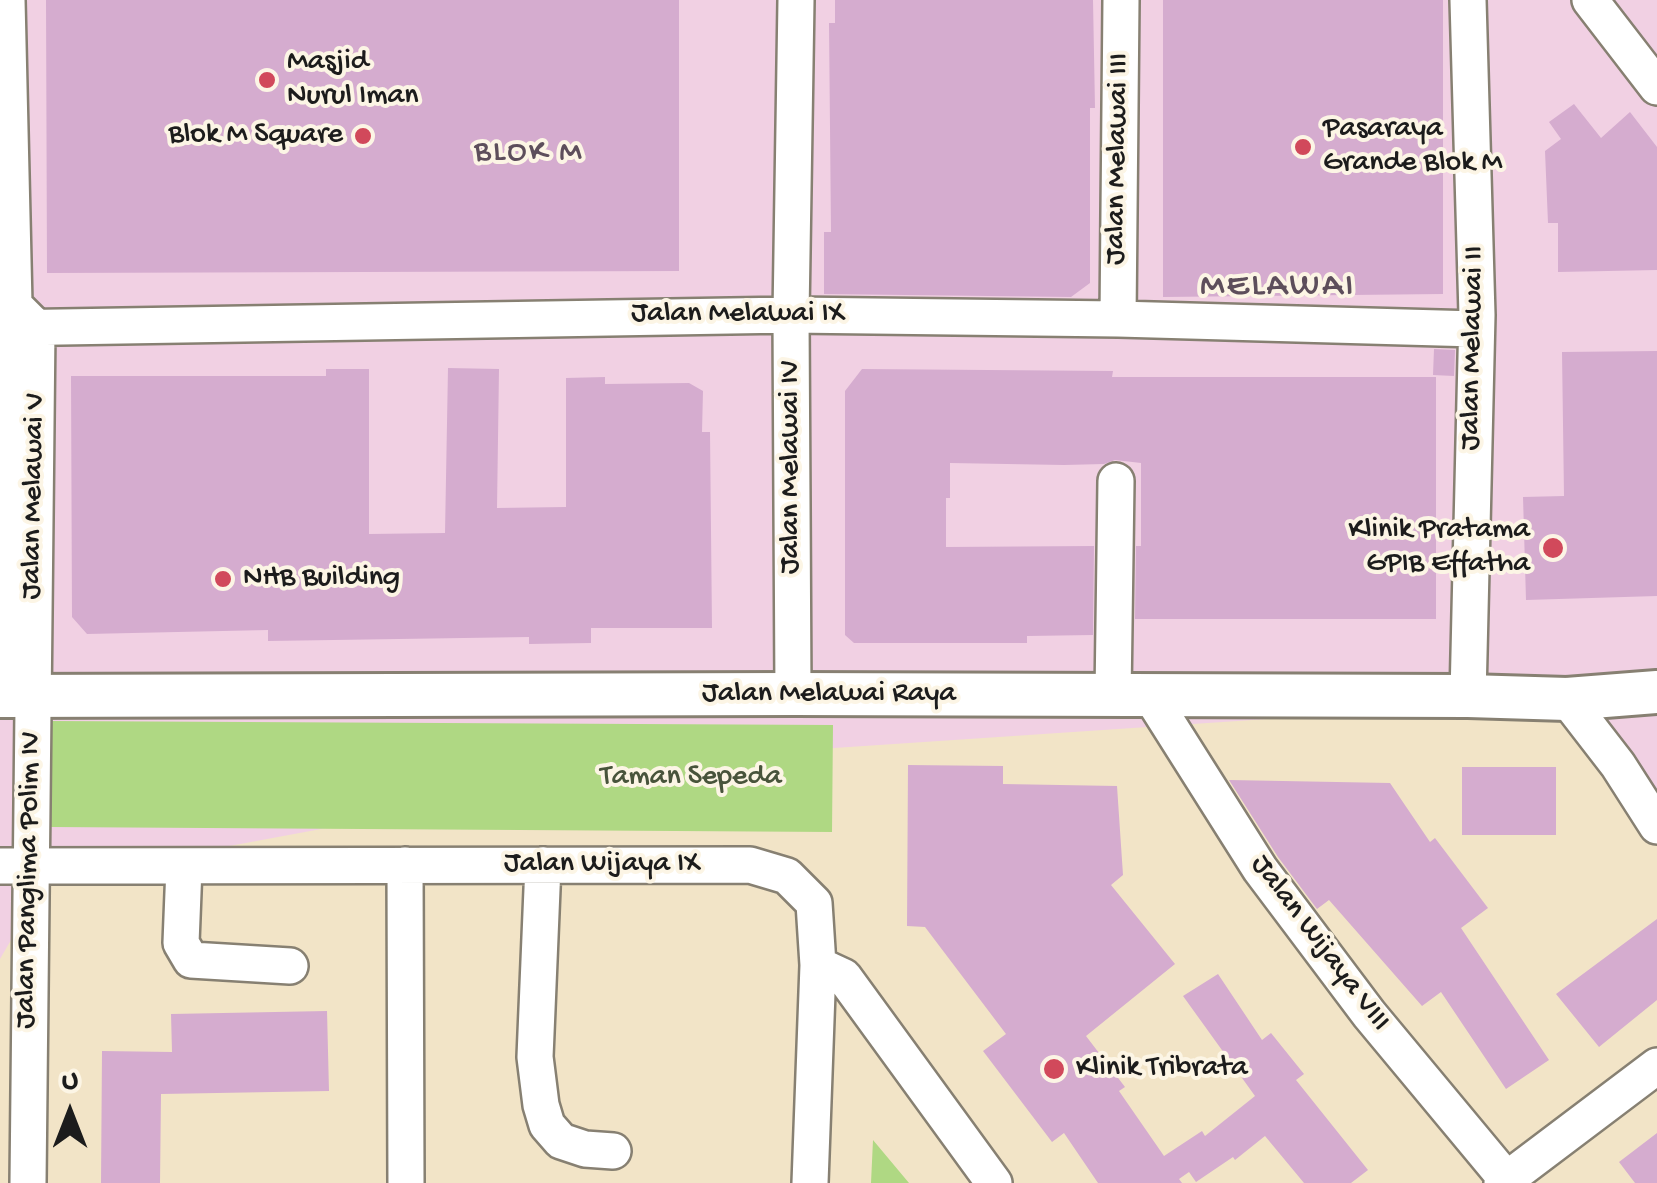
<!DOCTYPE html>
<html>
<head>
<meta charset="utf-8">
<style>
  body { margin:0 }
  #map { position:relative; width:1657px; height:1183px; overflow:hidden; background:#f2e4c7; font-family:"Gochi Hand",sans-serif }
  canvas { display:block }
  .north { position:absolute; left:20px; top:1063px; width:100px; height:100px; -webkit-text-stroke:8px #fcf5e5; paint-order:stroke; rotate:0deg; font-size:28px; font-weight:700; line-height:40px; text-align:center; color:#1c1c1c }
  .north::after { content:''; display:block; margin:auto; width:35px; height:45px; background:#1c1c1c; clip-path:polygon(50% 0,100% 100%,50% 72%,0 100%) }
</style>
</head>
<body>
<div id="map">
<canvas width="1657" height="1183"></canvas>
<div class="north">U</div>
</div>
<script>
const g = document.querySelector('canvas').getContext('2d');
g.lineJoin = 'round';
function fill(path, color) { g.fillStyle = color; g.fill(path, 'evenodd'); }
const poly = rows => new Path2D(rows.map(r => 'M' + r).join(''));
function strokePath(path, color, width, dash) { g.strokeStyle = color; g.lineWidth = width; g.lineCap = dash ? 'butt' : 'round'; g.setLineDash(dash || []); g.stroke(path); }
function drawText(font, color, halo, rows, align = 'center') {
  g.font = font + ' "Gochi Hand",sans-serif'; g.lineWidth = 8; g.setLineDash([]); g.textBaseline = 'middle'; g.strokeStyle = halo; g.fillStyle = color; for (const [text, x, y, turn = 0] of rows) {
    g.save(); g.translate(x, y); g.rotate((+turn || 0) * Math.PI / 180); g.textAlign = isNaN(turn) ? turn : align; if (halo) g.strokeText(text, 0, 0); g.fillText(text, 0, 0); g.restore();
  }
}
fill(poly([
  [0,0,1657,0,1657,808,1551,700,715,756,46,880,0,959]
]), '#f1d0e3');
fill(poly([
  [51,721,833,725,832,832,50,827],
  [873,1140,909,1183,871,1183]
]), '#afd883');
fill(poly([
  [46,0,679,0,679,271,47,273],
  [835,0,1093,0,1095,108,1090,108,1090,283,1071,297,824,294,824,232,831,232,829,23,835,23],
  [1163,0,1443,0,1443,294,1163,297],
  [1574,104,1601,138,1630,112,1657,147,1657,270,1558,272,1558,223,1548,223,1545,151,1561,139,1549,122],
  [1434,349,1455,350,1454,376,1433,375],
  [1657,351,1657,596,1526,600,1523,497,1564,496,1562,352],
  [448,368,499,369,497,508,566,507,566,378,605,377,605,384,689,383,703,391,702,432,710,432,712,628,591,628,591,643,529,644,529,637,268,641,268,630,87,634,72,617,71,376,326,376,326,369,369,369,369,534,445,533],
  [862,369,1113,371,1112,377,1436,377,1436,619,1135,619,1136,546,1141,546,1141,463,1115,460,1104,464,1064,465,950,463,950,498,946,498,946,547,1094,546,1093,635,1027,636,1027,643,854,643,845,635,845,391],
  [908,765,1003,766,1003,784,1117,786,1123,875,1111,885,1175,964,1086,1036,1125,1087,1119,1091,1164,1156,1202,1131,1205,1136,1255,1096,1183,996,1218,974,1262,1040,1271,1033,1304,1074,1296,1080,1368,1170,1351,1183,1304,1183,1265,1136,1235,1160,1233,1157,1196,1182,1189,1172,1179,1179,1182,1183,1098,1183,1064,1133,1052,1142,983,1051,1006,1034,925,927,907,926],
  [1462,767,1556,767,1556,835,1462,835],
  [1229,780,1390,783,1430,842,1435,838,1488,908,1461,928,1549,1060,1506,1089,1441,992,1422,1006,1329,900,1317,909,1278,857],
  [1657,919,1657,1000,1599,1047,1556,994],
  [327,1011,329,1091,161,1094,160,1183,101,1183,102,1051,172,1052,171,1014],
  [1657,1133,1657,1183,1635,1183,1619,1162]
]), '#d5accf');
const minor = poly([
  [1590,0,1657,87],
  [20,311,37,328,28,1183],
  [1118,319,1121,0],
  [0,328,791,315,1118,319,1476,329],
  [793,694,791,315,796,0],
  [1150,695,1260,869,1369,1014,1507,1180],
  [3,696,8,328,14,304,7,0],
  [1113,696,1116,481],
  [1468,696,1477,315,1468,0],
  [1567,699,1618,765,1657,826],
  [405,865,406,1183],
  [543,865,535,1057,541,1105,547,1125,561,1141,585,1149,613,1151],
  [0,866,750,865,787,876,814,903,818,965,810,1183],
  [184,867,181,943,191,960,290,966],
  [818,965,844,977,994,1183],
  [1502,1183,1657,1066]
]);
const major = poly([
  [0,696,793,694,1468,696,1567,699,1657,692]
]);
strokePath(minor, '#878072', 40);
strokePath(major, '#878072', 48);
strokePath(minor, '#fff', 35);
strokePath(major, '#fff', 42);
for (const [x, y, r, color] of [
  [267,80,10,"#d1495b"],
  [363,136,10,"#d1495b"],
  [1303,147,10,"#d1495b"],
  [1553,548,12,"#d1495b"],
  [223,579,10,"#d1495b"],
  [1054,1069,12,"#d1495b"]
]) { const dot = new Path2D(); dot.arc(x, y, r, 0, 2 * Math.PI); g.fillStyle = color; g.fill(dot); strokePath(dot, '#fcf5e5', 4); }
drawText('30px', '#1c1c1c', '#fcf5e5', [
  ["Masjid",287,63],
  ["Nurul Iman",287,97],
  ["Pasaraya",1323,130],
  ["Grande Blok M",1323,164],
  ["Blok M Square",343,136,"right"],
  ["Klinik Pratama",1530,531,"right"],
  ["GPIB Effatha",1530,565,"right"],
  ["NHB Building",243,579],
  ["Klinik Tribrata",1076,1069]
], 'left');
drawText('30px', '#1c1c1c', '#fcf5e5', [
  ["Jalan Melawai III",1119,159,-89],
  ["Jalan Melawai IX",738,315],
  ["Jalan Melawai II",1474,348,-89],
  ["Jalan Melawai IV",792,467,-90],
  ["Jalan Melawai V",35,496,-89],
  ["Jalan Melawai Raya",829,695],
  ["Jalan Wijaya IX",602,865],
  ["Jalan Panglima Polim IV",30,880,-89],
  ["Jalan Wijaya VIII",1319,944,53]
]);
drawText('30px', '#48543b', '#fcf5e5', [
  ["Taman Sepeda",691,778]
]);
g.letterSpacing = '2.5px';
drawText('32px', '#5d4e5b', '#fcf5e5', [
  ["BLOK M",529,154]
]);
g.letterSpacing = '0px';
g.letterSpacing = '2.5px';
drawText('35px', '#5d4e5b', '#fcf5e5', [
  ["MELAWAI",1278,288]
]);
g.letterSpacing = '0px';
</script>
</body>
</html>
